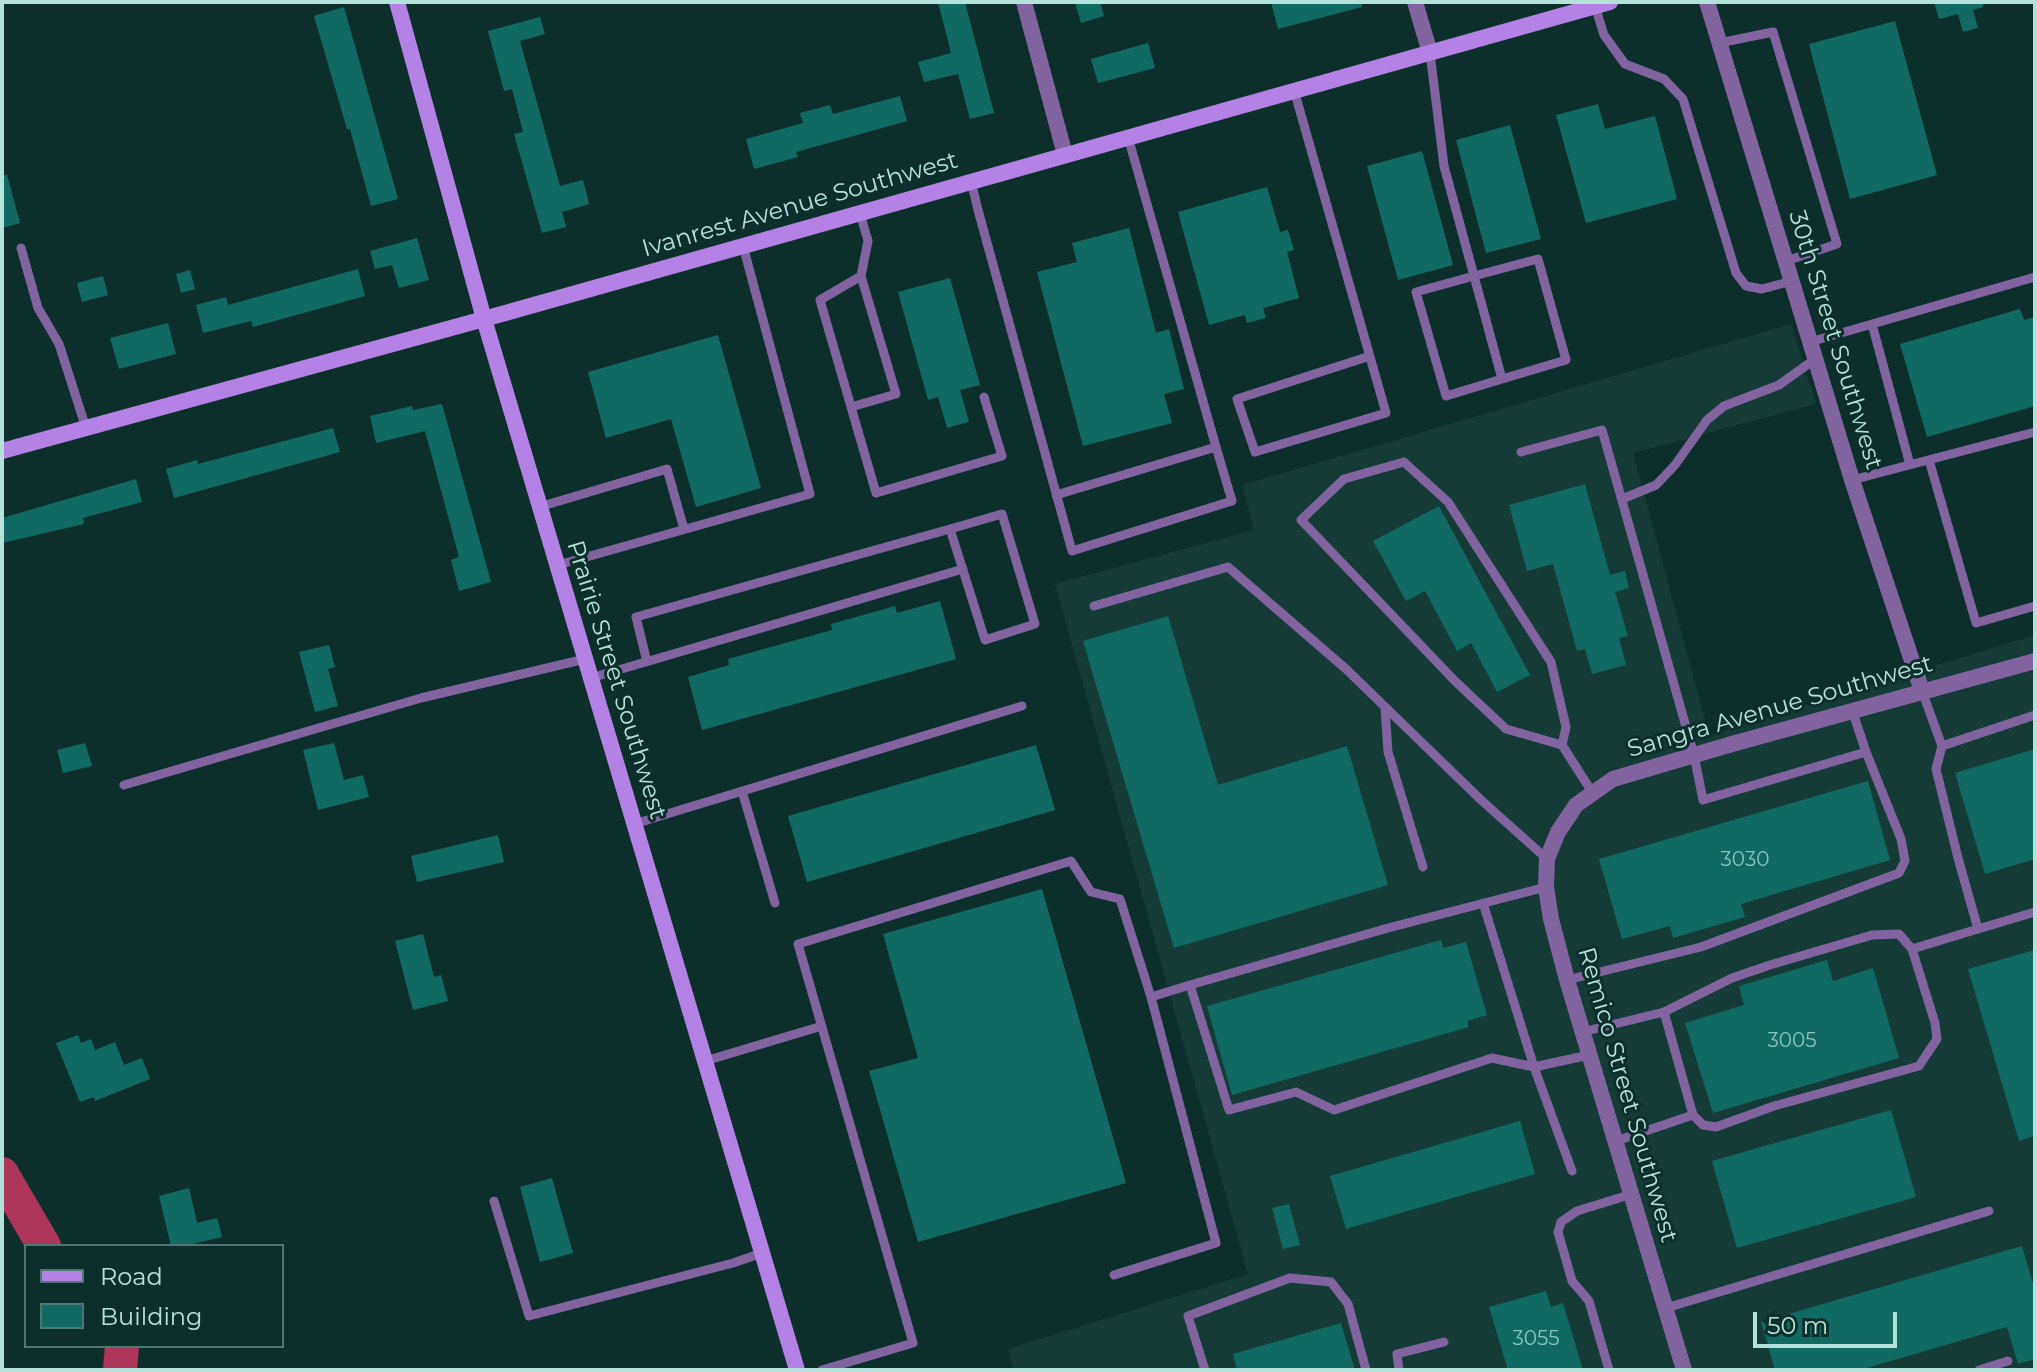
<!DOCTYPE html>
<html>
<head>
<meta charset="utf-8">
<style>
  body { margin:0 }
  #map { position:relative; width:2037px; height:1372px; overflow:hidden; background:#0d2f2c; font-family:Montserrat,sans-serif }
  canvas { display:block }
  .frame { position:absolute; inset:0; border:4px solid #b3e2db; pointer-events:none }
  .legend { position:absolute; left:24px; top:1244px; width:260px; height:104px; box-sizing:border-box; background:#0d2f2c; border:2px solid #4f7772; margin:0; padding:10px 14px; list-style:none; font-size:24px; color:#b3e2db }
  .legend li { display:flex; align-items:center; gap:16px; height:40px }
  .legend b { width:40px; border:2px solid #4f7772 }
  .scale { position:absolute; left:1753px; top:1312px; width:144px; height:36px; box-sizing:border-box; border:4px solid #b3e2db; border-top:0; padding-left:10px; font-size:24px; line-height:28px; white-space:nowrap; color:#b3e2db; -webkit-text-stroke:6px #0d2f2c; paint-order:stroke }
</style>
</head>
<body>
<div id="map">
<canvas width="2037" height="1372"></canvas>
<div class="frame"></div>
<ul class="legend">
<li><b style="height:10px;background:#b382e4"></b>Road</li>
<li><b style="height:22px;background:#106a62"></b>Building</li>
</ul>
<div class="scale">50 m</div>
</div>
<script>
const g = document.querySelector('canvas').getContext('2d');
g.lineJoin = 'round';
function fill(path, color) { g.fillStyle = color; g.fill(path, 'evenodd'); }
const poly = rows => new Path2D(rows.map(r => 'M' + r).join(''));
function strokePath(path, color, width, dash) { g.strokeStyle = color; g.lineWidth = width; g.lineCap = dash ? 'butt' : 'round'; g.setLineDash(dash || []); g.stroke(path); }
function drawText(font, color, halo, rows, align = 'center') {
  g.font = font + ' Montserrat,sans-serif'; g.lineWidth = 6; g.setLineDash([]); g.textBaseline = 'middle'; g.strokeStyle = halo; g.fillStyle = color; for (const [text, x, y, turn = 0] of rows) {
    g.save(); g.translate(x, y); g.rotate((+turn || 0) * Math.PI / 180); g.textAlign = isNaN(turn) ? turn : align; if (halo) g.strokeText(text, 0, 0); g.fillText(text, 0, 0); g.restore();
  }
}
fill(poly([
  [1791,324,1816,404,1633,453,1709,735,2035,635,2035,1370,1014,1370,1008,1349,1248,1274,1055,584,1254,530,1242,485]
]), '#153b37');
strokePath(poly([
  [2,1174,44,1246],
  [120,1370,122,1346]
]), '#ad365a', 34);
fill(poly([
  [938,2,965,2,994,113,970,119,958,74,924,82,918,62,951,53],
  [1075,2,1100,2,1104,16,1081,23],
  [1271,2,1361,2,1362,7,1278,29],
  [1934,2,1983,2,1983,7,1973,10,1978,28,1963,32,1958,14,1939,19],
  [344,7,398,199,371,206,350,129,347,129,314,16],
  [540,17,545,34,520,41,560,186,583,180,589,204,562,212,566,227,542,233,514,134,523,132,512,89,504,91,488,31],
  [1895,21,1937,175,1850,199,1809,44],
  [1148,43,1155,68,1098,83,1091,59],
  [900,96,907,121,796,152,798,157,754,169,746,139,803,123,800,113,830,105,833,114],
  [1598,104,1605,129,1655,116,1677,199,1586,223,1556,115],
  [1510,125,1541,239,1486,253,1456,140],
  [1422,151,1453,265,1398,280,1367,166],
  [2,175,7,175,20,223,2,228],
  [1267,187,1280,232,1288,230,1294,250,1287,252,1299,298,1263,308,1266,318,1247,323,1245,315,1209,325,1178,212],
  [1129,228,1156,333,1169,329,1184,389,1164,394,1172,423,1083,446,1037,272,1077,262,1072,243],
  [417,238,429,280,399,288,392,265,375,269,370,251],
  [358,269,365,296,253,327,251,321,203,333,196,305,226,297,228,305],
  [190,270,195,289,181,293,176,274],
  [103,276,108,295,82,302,77,283],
  [950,278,980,385,960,390,969,422,947,428,938,397,928,400,898,292],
  [2020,309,2024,320,2035,317,2035,406,1927,437,1900,344],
  [168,323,176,354,119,369,110,338],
  [718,335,761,488,696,507,671,419,606,438,588,372],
  [442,404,491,582,459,591,451,560,459,557,425,431,376,443,370,416,412,406,413,410],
  [333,428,340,452,174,498,166,469,197,460,198,464],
  [136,479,142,502,83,518,84,524,2,543,2,518],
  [1585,484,1610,575,1625,571,1629,588,1615,592,1628,636,1619,638,1626,665,1592,674,1585,649,1577,651,1553,564,1527,571,1509,505],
  [1439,506,1530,675,1497,692,1471,643,1457,651,1425,591,1406,601,1373,541],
  [940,601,956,659,702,730,688,677,729,665,728,659,832,630,831,624,895,606,897,613],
  [1168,616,1218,785,1347,746,1388,885,1174,948,1083,641],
  [329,645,335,667,328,669,338,706,315,712,299,652],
  [85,743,92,766,63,773,57,750],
  [334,743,344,780,363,775,369,797,318,810,303,750],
  [1036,745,1055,810,807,882,788,816],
  [2035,749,2035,859,1985,874,1955,773],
  [1868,781,1890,860,1741,904,1745,917,1673,938,1670,926,1622,939,1599,859],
  [498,835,504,862,417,882,411,856],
  [1042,889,1126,1183,918,1242,869,1071,918,1058,883,934],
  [423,934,434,977,441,975,448,1001,413,1010,395,941],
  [1441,940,1443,948,1466,942,1487,1015,1467,1021,1469,1027,1232,1095,1207,1006],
  [2035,950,2035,1136,2019,1141,1968,969],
  [1827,960,1833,981,1873,968,1899,1058,1713,1113,1685,1023,1744,1005,1739,986],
  [78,1035,81,1043,91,1039,95,1050,115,1042,124,1065,142,1058,150,1079,95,1101,94,1097,80,1102,56,1043],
  [1891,1110,1916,1197,1737,1248,1712,1161],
  [1520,1121,1535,1174,1346,1229,1330,1176],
  [552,1178,573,1253,540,1262,520,1187],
  [189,1188,197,1223,217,1218,222,1237,184,1246,171,1246,159,1196],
  [1289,1204,1300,1245,1283,1249,1272,1208],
  [2022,1246,2035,1290,2035,1359,2018,1364,2007,1327,1860,1370,1775,1370,1761,1322],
  [1546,1291,1551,1307,1563,1303,1583,1370,1508,1370,1489,1307],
  [1341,1323,1355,1370,1237,1370,1233,1354]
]), '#106a62');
strokePath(poly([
  [1595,6,1604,35,1625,64,1664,79,1683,99,1736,273,1746,286,1762,289,1792,281],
  [1719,43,1773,32,1837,244,1786,261],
  [1430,53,1444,166,1474,276,1502,379,1566,360,1538,259,1474,276,1416,292,1446,396,1502,379],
  [1294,90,1386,413,1255,452,1237,399,1370,356],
  [1128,137,1216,447],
  [971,181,978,210,1072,551,1232,501,1216,447,1056,495],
  [860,213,868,241,861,276,820,300,876,493,1002,456,984,397],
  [21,248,38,308,59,344,86,428],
  [1872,324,1910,465],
  [1810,342,2035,277],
  [851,407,896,394,861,276],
  [1521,452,1602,430,1694,755,1703,800,1866,752,1852,710],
  [1929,460,1976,623,2035,606],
  [1852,480,2035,432],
  [1622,499,1656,485,1675,465,1707,420,1724,406,1779,385,1815,359],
  [539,507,667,469,684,529],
  [558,565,810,494,743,246],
  [1094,606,1228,567,1346,669,1480,799,1547,859],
  [647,662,636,617,950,529,1002,514,1035,624,985,640,950,529],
  [591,678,963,569],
  [1922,691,1942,746,1936,769,1958,858,1978,929,2035,912],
  [1385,708,1388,752,1423,867],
  [1562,745,1566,727,1551,662,1448,502,1404,462,1344,479,1301,520,1455,681,1506,729,1562,745,1592,792],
  [1942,746,2035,715],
  [124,785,421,698,585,659],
  [742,791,775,903],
  [634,824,1022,706],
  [1546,887,1388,928,1190,985,1229,1110,1296,1092,1334,1110,1492,1058,1534,1067,1589,1055],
  [1483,903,1534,1067,1572,1171],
  [1912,949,1978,929],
  [1567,980,1701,947,1899,873,1905,861,1901,839,1866,752],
  [1664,1012,1732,978,1770,965,1872,935,1899,934,1912,949,1935,1023,1937,1039,1919,1066,1774,1106,1716,1127,1703,1125,1693,1115],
  [1582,1032,1664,1012,1693,1115,1616,1141],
  [705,1061,822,1026],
  [494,1201,529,1316,733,1263,762,1253],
  [1114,1275,1216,1243,1151,997,1190,985],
  [1666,1308,1989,1211],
  [822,1370,913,1343,798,944,1071,861,1091,892,1120,899,1151,997],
  [1205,1370,1188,1316,1290,1278,1331,1282,1348,1304,1366,1370],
  [1399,1370,1397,1354,1444,1342],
  [1609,1370,1589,1301,1572,1281,1558,1232,1561,1222,1577,1211,1632,1194],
  [1979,1370,2008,1361]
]), '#8163a0', 9);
strokePath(poly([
  [1024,2,1065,155],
  [1415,2,1430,53],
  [1707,2,1852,480,1922,691],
  [1684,1370,1567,980,1551,919,1546,887,1547,859,1558,832,1576,805,1613,779,1732,744,2035,661]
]), '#8163a0', 16);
strokePath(poly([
  [397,2,484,319,797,1370],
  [2,451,484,319,1610,2]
]), '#b382e4', 16);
drawText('20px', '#8ac4bd', null, [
  ["3030",1745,860],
  ["3005",1792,1041],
  ["3055",1536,1339]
]);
drawText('24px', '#b3e2db', '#0d2f2c', [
  ["Ivanrest Avenue Southwest",800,205,-16],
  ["30th Street Southwest",1835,340,73],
  ["Prairie Street Southwest",616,680,73],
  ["Sangra Avenue Southwest",1780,707,-16],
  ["Remico Street Southwest",1627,1095,74]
]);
</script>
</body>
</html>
